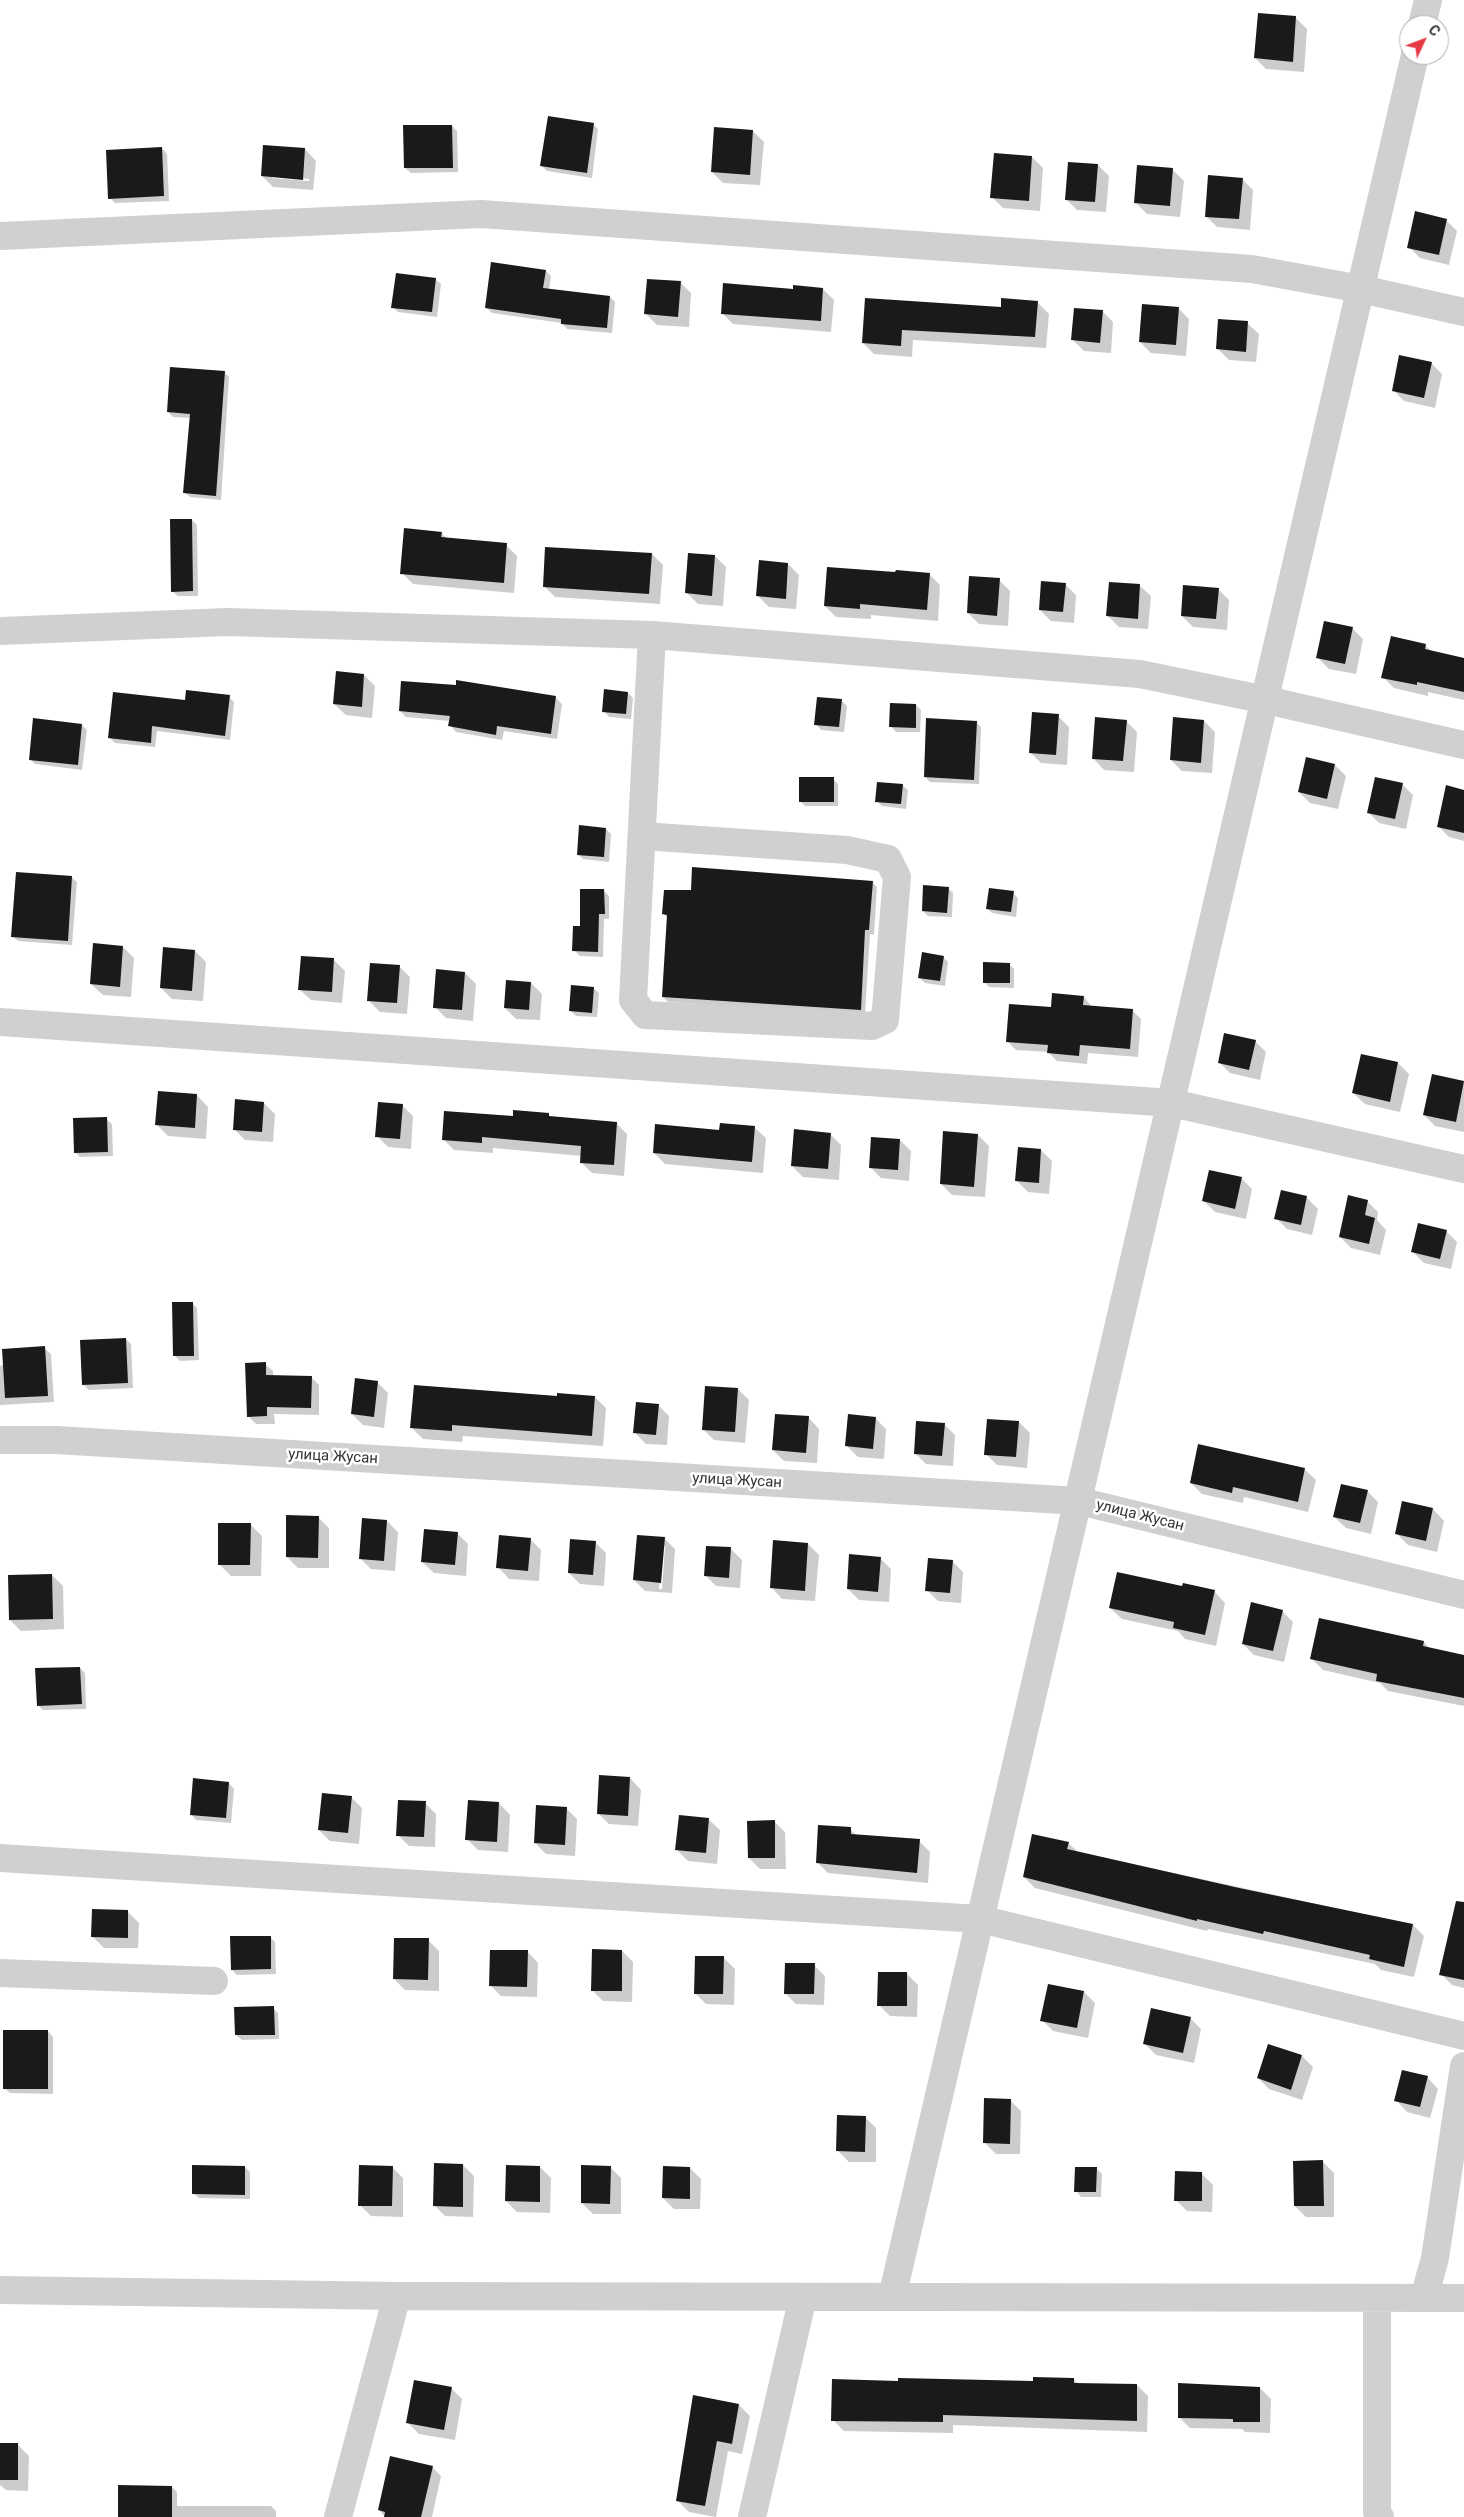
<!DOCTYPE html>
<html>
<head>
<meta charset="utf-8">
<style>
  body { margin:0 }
  #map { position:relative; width:1464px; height:2517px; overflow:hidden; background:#fff; font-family:Roboto,sans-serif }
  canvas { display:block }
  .north { position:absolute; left:1399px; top:15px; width:50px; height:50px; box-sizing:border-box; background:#fff; border:1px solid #adadad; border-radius:50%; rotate:47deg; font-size:14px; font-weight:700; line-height:20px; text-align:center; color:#333 }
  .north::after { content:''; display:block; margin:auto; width:18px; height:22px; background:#e63946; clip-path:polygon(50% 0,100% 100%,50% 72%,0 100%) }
</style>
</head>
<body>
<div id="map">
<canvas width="1464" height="2517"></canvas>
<div class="north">С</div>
</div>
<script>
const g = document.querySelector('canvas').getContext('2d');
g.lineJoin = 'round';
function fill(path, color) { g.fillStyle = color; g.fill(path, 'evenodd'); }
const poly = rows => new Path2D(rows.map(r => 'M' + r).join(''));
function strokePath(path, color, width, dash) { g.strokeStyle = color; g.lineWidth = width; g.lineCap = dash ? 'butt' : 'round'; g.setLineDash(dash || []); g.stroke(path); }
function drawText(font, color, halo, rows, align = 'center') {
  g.font = font + ' Roboto,sans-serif'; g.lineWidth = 5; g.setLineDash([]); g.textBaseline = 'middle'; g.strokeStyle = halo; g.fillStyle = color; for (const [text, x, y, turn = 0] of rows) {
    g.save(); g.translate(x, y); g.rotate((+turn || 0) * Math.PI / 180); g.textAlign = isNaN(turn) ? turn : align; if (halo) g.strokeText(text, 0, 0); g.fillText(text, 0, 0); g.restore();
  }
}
fill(poly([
  [1296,18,1307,29,1304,72,1266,69,1255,58],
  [593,124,598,129,592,178,547,171,542,166],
  [452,126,457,131,458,172,411,173,405,168],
  [753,131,764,142,760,185,723,183,712,172],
  [162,148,167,154,169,201,115,203,110,198],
  [305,149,316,161,313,190,273,187,262,176],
  [272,176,309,179,309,181,272,178],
  [1032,157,1043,168,1040,211,1003,208,992,197],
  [1098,165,1109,176,1106,212,1077,210,1066,199],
  [1172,169,1184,181,1180,217,1147,214,1136,203],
  [1242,179,1253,190,1250,230,1217,227,1206,216],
  [1446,220,1457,231,1449,265,1420,258,1409,247],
  [546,271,551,276,549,290,610,297,615,302,612,333,567,329,562,323,492,313,486,307],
  [435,279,441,284,437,317,398,312,393,307],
  [680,282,691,293,689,327,657,325,646,314],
  [823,289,834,300,831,332,733,324,722,313,794,290],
  [866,300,1002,308,1037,302,1049,314,1046,348,913,340,912,357,874,354,863,343],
  [1178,308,1189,319,1186,356,1151,353,1140,342],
  [1102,311,1113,322,1111,353,1084,351,1073,340],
  [1247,323,1259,334,1256,362,1229,360,1218,349],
  [1431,363,1442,374,1435,408,1404,401,1393,390],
  [224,372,229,377,221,500,190,497,184,492,191,418,173,417,168,412],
  [192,520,197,525,198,596,178,596,172,591],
  [441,533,448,539,506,545,517,556,514,593,413,584,402,573],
  [652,554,663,565,660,604,555,597,544,586],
  [715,556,726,567,723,606,698,604,687,593],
  [788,564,799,575,796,609,769,607,758,596],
  [897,574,929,574,940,585,938,621,871,615,871,619,836,617,825,606],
  [999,580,1010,591,1008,626,979,624,968,613],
  [1065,584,1076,595,1074,623,1051,621,1040,610],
  [1139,585,1151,596,1148,629,1119,627,1108,616],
  [1218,589,1229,600,1227,630,1193,627,1182,616],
  [1352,628,1363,639,1356,674,1329,669,1318,658],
  [1425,645,1432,652,1464,659,1464,700,1428,692,1428,696,1394,688,1383,677],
  [364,675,375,686,372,718,346,715,334,704],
  [628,693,633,698,631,719,609,717,604,711],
  [229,697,234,702,230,740,157,731,155,747,115,743,110,738,186,701],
  [556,698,562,704,557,739,504,731,502,740,456,732,450,725,450,721,406,717,400,711],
  [841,700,847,706,844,732,821,730,816,724],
  [916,705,921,710,920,732,896,732,891,726],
  [1058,716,1069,727,1067,765,1041,763,1030,752],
  [1126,721,1137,732,1134,772,1104,770,1093,758],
  [1204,721,1215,732,1212,773,1182,771,1171,760],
  [976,722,981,727,979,784,930,782,925,777],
  [82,725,87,730,82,770,35,764,30,759],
  [1335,765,1346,776,1338,809,1310,803,1299,792],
  [833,779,838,784,838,806,805,806,800,801],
  [1402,784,1413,795,1406,829,1379,823,1368,812],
  [902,785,908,790,906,809,882,806,877,801],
  [1464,791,1464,841,1449,837,1438,826],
  [606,829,611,834,609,862,583,859,578,854],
  [71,877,77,882,72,945,18,941,12,936],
  [872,882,877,887,874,935,870,934,865,1014,668,1002,663,997,668,918,664,914,692,891],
  [948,888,953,893,952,917,928,916,923,911],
  [604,891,609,896,609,919,604,919,603,957,580,956,575,951,581,927],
  [1013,893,1018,898,1016,917,992,913,987,908],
  [123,947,134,958,131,997,103,995,91,984],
  [195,951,206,962,203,1001,172,999,161,988],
  [943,957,948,962,945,986,925,983,919,978],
  [334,960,345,971,342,1003,311,1000,299,989],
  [1009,964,1014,969,1014,988,989,987,984,982],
  [399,966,410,977,407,1014,380,1012,369,1001],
  [465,973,476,984,473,1021,446,1018,435,1007],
  [531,983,542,994,540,1020,516,1019,505,1008],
  [593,988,599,993,597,1017,576,1016,571,1011],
  [1084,997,1092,1007,1132,1010,1141,1019,1138,1057,1088,1053,1087,1064,1057,1061,1048,1052,1016,1050,1007,1041,1052,1008],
  [1255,1041,1266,1052,1260,1080,1230,1073,1219,1062],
  [1398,1063,1409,1074,1400,1112,1365,1104,1353,1093],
  [1433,1076,1464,1083,1464,1132,1435,1126,1424,1115],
  [197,1095,208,1107,206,1139,168,1136,157,1125],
  [264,1103,275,1114,273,1142,245,1140,234,1129],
  [402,1105,413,1116,411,1149,388,1147,377,1136],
  [548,1115,551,1118,616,1123,627,1134,624,1176,592,1173,581,1162,582,1156,493,1148,493,1153,454,1150,443,1139,514,1118],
  [106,1119,112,1124,113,1156,80,1157,75,1152],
  [754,1127,766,1138,763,1173,665,1164,654,1153,720,1131],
  [830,1134,841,1145,839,1180,803,1177,792,1166],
  [978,1135,989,1146,985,1197,952,1195,941,1184],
  [900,1140,911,1151,909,1181,881,1178,870,1167],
  [1041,1150,1052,1161,1049,1194,1028,1192,1017,1181],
  [1241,1178,1252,1189,1246,1219,1215,1212,1204,1201],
  [1282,1192,1307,1198,1318,1209,1312,1235,1287,1229,1276,1218],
  [1367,1201,1378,1212,1377,1220,1386,1230,1380,1255,1351,1248,1340,1237],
  [1446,1231,1457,1242,1451,1269,1424,1263,1413,1252],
  [192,1303,197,1308,199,1360,180,1361,175,1356],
  [126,1339,131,1344,133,1388,89,1390,84,1385],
  [44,1348,51,1354,54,1402,0,1405,0,1366],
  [265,1364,273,1371,273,1377,311,1377,319,1385,319,1415,274,1414,275,1424,256,1424,248,1416],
  [377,1382,388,1393,384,1428,363,1425,352,1414],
  [738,1389,749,1400,745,1443,714,1440,703,1429],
  [558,1397,595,1397,606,1408,603,1446,463,1436,462,1442,423,1439,412,1428],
  [658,1405,669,1416,667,1445,646,1444,635,1433],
  [808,1417,819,1429,817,1463,784,1461,773,1450],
  [875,1418,886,1429,884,1459,858,1457,847,1446],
  [1019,1422,1030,1433,1027,1468,997,1465,986,1454],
  [944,1424,955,1435,953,1466,926,1464,915,1453],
  [1304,1469,1316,1480,1308,1512,1244,1497,1243,1503,1202,1494,1191,1483],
  [1367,1491,1378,1502,1371,1534,1346,1528,1334,1517],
  [1433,1509,1444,1521,1437,1552,1408,1545,1397,1534],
  [318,1517,329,1528,329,1568,298,1568,287,1557],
  [387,1521,398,1532,395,1571,371,1569,360,1558],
  [251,1525,262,1536,261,1576,231,1576,220,1565],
  [457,1533,468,1544,466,1576,434,1573,422,1562],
  [664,1538,675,1549,672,1593,645,1591,634,1580],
  [663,1546,665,1546,662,1589,659,1589],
  [530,1539,541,1550,539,1581,509,1579,498,1567],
  [595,1542,606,1553,604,1586,580,1584,569,1573],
  [808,1544,819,1555,815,1601,782,1599,771,1587],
  [731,1549,742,1560,740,1588,716,1586,705,1575],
  [880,1558,891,1569,889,1602,859,1600,848,1589],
  [952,1561,963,1572,961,1603,938,1601,927,1590],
  [52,1575,63,1586,64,1629,21,1631,10,1620],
  [1183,1588,1214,1591,1225,1603,1216,1646,1185,1639,1178,1631,1122,1619,1110,1608],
  [1282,1611,1293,1622,1284,1662,1254,1655,1243,1644],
  [1320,1620,1424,1642,1430,1649,1464,1657,1464,1706,1388,1691,1380,1683,1323,1670,1312,1659],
  [80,1668,85,1673,86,1709,43,1710,38,1705],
  [630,1778,641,1790,638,1826,609,1824,598,1813],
  [194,1780,229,1783,234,1789,231,1823,196,1820,191,1814],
  [351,1797,362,1808,359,1844,330,1841,319,1830],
  [425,1803,436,1814,435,1847,409,1846,398,1835],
  [499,1803,510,1815,508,1852,478,1850,467,1839],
  [566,1808,577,1819,575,1856,546,1854,535,1843],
  [708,1819,720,1830,717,1864,688,1861,677,1850],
  [774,1821,785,1832,786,1869,760,1869,749,1858],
  [850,1829,857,1836,919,1841,930,1852,928,1883,828,1873,817,1862],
  [1068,1843,1078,1852,1413,1925,1424,1936,1414,1977,1381,1970,1375,1964,1208,1929,1207,1931,1035,1888,1024,1877],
  [128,1912,139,1923,138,1948,104,1948,92,1936],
  [270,1937,275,1942,276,1974,237,1975,232,1970],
  [1464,1937,1464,1988,1452,1985,1441,1974],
  [428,1940,439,1951,439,1991,405,1990,394,1979],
  [527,1951,538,1963,537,1997,501,1996,490,1985],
  [622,1951,633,1962,632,2002,603,2001,592,1990],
  [724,1958,735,1969,734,2005,706,2004,695,1993],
  [814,1965,825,1976,824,2005,796,2004,785,1993],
  [907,1974,918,1985,917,2017,890,2016,879,2005],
  [1084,1992,1095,2003,1088,2038,1053,2031,1042,2020],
  [273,2008,278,2013,279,2039,242,2040,236,2035],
  [1190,2018,1201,2029,1194,2063,1156,2055,1145,2044],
  [48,2031,53,2037,53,2094,10,2093,4,2088],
  [1268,2045,1302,2056,1313,2067,1302,2100,1269,2089,1258,2078],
  [1427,2077,1438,2089,1430,2118,1407,2112,1396,2100],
  [1010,2100,1021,2111,1020,2154,996,2154,985,2143],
  [865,2117,876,2128,876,2162,849,2162,838,2151],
  [1323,2162,1334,2173,1334,2217,1306,2217,1295,2206],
  [463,2165,474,2176,473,2217,445,2216,434,2205],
  [245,2167,250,2172,250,2199,199,2198,193,2193],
  [392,2167,403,2178,403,2217,371,2216,360,2205],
  [540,2167,551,2178,550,2213,517,2212,506,2201],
  [610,2167,621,2178,621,2214,593,2214,582,2203],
  [690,2168,701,2179,700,2209,674,2209,663,2198],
  [1096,2168,1102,2174,1101,2197,1081,2197,1076,2191],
  [1202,2174,1213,2185,1212,2212,1187,2211,1176,2200],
  [1073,2379,1079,2384,1137,2385,1148,2396,1147,2432,953,2425,953,2433,844,2431,833,2420,1034,2383],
  [451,2388,462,2399,455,2440,419,2434,408,2423],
  [1260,2388,1271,2399,1270,2433,1245,2432,1242,2429,1190,2428,1179,2417],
  [739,2405,750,2416,742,2454,728,2451,716,2517,689,2512,678,2501],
  [0,2444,18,2445,29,2456,28,2491,6,2490,0,2485],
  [432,2467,441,2476,432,2517,385,2517,379,2510],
  [172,2487,177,2492,177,2506,271,2506,276,2511,276,2517,119,2517]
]), '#0003');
fill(poly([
  [1258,13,1296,16,1293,62,1254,58],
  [548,116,594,123,587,173,540,166],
  [403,125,452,125,453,168,404,168],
  [714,127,753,130,750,175,711,172],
  [263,145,305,148,303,180,261,176],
  [162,147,164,196,108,199,106,150],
  [994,153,1032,156,1029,201,990,198],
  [1068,162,1098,164,1095,202,1065,200],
  [1137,165,1173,168,1170,206,1134,203],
  [1208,175,1243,178,1239,219,1205,217],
  [1415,211,1447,219,1439,255,1407,248],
  [491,262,546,270,543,288,610,296,607,328,561,324,561,319,485,308],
  [396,273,436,278,432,312,391,308],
  [647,279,681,281,678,317,644,314],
  [723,283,793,289,793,285,823,288,821,321,721,314],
  [865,298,1001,307,1001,298,1038,301,1035,337,902,330,901,346,862,343],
  [1142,304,1179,307,1176,345,1139,342],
  [1074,308,1103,310,1100,343,1071,340],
  [1218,319,1248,321,1246,352,1216,349],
  [1399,355,1432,362,1424,398,1392,391],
  [170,367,225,371,216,496,183,493,190,414,167,412],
  [170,519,192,519,193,591,171,592],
  [404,528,442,532,441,537,507,543,504,583,400,574],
  [545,547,652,553,649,594,543,587],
  [688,553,715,555,712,596,685,593],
  [759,560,788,563,786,599,756,596],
  [827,567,895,572,896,570,930,573,927,610,860,604,860,609,824,606],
  [969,576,1000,578,997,616,967,613],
  [1041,581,1066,583,1063,612,1039,610],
  [1109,582,1140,584,1138,619,1106,616],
  [1183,585,1219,588,1216,619,1181,616],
  [1324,621,1353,627,1345,664,1316,658],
  [1391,636,1426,644,1425,649,1464,658,1464,692,1417,682,1417,685,1381,678],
  [336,671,364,674,362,707,333,704],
  [456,680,556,696,551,734,497,726,496,735,448,726,450,716,399,711,401,681,456,685],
  [604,689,628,692,626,714,602,712],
  [186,690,230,695,225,736,152,726,151,743,108,738,113,692,185,700],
  [817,697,842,699,839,727,814,725],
  [890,703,916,704,916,728,889,727],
  [1032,712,1059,714,1056,755,1029,753],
  [1095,717,1127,720,1123,761,1092,759],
  [1173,717,1204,720,1201,763,1170,760],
  [33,718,82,724,78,765,29,760],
  [926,718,977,721,974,780,924,777],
  [1306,757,1335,764,1327,799,1298,792],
  [799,777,834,777,834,802,799,802],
  [1375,777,1403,783,1395,819,1367,813],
  [877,782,903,784,901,804,875,802],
  [1446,785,1464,790,1464,833,1437,827],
  [579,825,606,828,604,857,577,855],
  [692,867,873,881,869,930,865,930,861,1010,662,997,667,915,662,914,664,890,691,890],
  [16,872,72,876,68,941,11,937],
  [923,885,949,887,947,913,922,911],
  [989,888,1014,891,1011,912,986,909],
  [580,889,604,889,605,914,599,914,598,952,572,951,573,926,580,926],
  [93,943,123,946,120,987,90,984],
  [163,947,195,950,192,991,160,988],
  [922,952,944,956,940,981,918,978],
  [301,956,334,958,332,992,298,990],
  [983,962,1010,963,1010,983,983,983],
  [370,963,400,965,397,1003,367,1001],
  [436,969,465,972,462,1010,433,1008],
  [506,980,531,982,529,1010,504,1008],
  [571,985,594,987,592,1013,569,1011],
  [1052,993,1084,996,1083,1005,1133,1009,1130,1049,1080,1045,1079,1056,1047,1053,1048,1045,1006,1042,1009,1004,1051,1007],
  [1224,1033,1256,1040,1249,1070,1218,1063],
  [1361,1054,1398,1062,1390,1102,1352,1093],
  [1432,1074,1464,1081,1456,1122,1423,1115],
  [158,1091,197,1094,195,1128,155,1125],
  [235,1099,264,1102,262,1132,233,1130],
  [378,1102,403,1104,400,1139,375,1137],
  [513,1110,549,1113,549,1116,617,1122,614,1165,580,1163,581,1146,482,1137,482,1143,442,1140,444,1111,513,1116],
  [107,1117,108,1152,74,1153,73,1118],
  [720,1123,755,1126,752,1162,653,1153,655,1124,719,1130],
  [794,1129,831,1133,828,1169,791,1166],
  [943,1131,978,1134,974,1187,940,1184],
  [871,1137,900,1139,898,1170,869,1168],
  [1018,1147,1041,1149,1039,1183,1015,1181],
  [1209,1170,1242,1177,1235,1209,1202,1201],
  [1281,1190,1307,1196,1301,1225,1274,1219],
  [1348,1195,1368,1200,1365,1215,1375,1218,1369,1244,1339,1237],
  [1418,1223,1447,1230,1440,1259,1411,1252],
  [172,1302,193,1302,194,1356,173,1356],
  [126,1338,128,1383,82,1385,80,1340],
  [45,1346,48,1396,5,1398,2,1349],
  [266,1362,266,1375,312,1376,311,1408,267,1407,267,1416,247,1417,245,1363],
  [355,1378,378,1381,374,1417,351,1414],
  [414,1385,557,1396,557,1393,595,1396,592,1436,452,1425,452,1431,410,1428],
  [705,1386,738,1388,735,1432,702,1430],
  [636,1402,659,1404,656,1435,633,1433],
  [775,1414,809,1416,806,1453,772,1450],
  [848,1414,876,1417,873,1449,845,1446],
  [987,1419,1019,1421,1016,1457,984,1455],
  [916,1421,945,1423,942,1456,914,1454],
  [1198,1444,1305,1468,1298,1502,1233,1487,1232,1493,1190,1483],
  [1341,1484,1368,1490,1360,1523,1333,1517],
  [1402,1501,1433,1508,1426,1541,1395,1534],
  [286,1515,319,1516,318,1558,286,1557],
  [362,1518,387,1520,384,1561,359,1559],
  [218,1523,251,1523,250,1565,218,1565],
  [424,1529,458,1532,455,1565,421,1562],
  [499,1535,531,1538,528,1571,496,1568],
  [637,1535,665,1537,661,1583,633,1580],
  [570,1539,596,1541,593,1575,568,1573],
  [773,1540,808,1543,805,1591,770,1588],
  [706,1546,731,1547,729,1578,704,1576],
  [849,1554,881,1557,878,1592,847,1589],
  [928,1558,953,1560,950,1593,925,1591],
  [1117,1572,1182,1586,1183,1583,1215,1590,1205,1635,1173,1628,1174,1622,1109,1608],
  [52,1574,53,1619,9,1620,8,1575],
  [1251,1602,1283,1610,1273,1651,1242,1644],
  [1319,1618,1424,1641,1423,1646,1464,1655,1464,1698,1376,1681,1377,1674,1310,1659],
  [80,1667,82,1704,37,1706,35,1668],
  [599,1775,630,1777,628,1816,597,1814],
  [193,1778,229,1782,226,1818,190,1815],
  [322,1793,352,1796,348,1833,318,1830],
  [398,1800,426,1801,424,1837,396,1836],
  [468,1800,499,1802,497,1842,465,1840],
  [536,1805,567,1807,565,1845,534,1843],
  [679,1815,709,1818,706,1853,675,1850],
  [775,1820,775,1858,748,1858,747,1821],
  [818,1825,851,1827,851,1834,920,1839,917,1873,816,1863],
  [1032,1834,1069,1842,1067,1849,1239,1888,1413,1924,1404,1967,1369,1959,1370,1955,1264,1931,1263,1934,1197,1919,1197,1921,1023,1877],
  [1456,1901,1464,1902,1464,1980,1439,1975],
  [92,1909,128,1910,128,1938,91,1937],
  [230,1936,271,1936,271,1969,231,1970],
  [394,1938,429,1938,428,1980,393,1979],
  [592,1949,622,1950,622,1991,591,1991],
  [490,1950,528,1950,527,1987,489,1986],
  [695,1956,724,1956,723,1994,694,1994],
  [785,1963,815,1963,814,1994,784,1994],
  [878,1972,907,1972,907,2006,877,2006],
  [1048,1984,1084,1991,1077,2028,1040,2021],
  [274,2006,275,2035,235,2035,234,2007],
  [1151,2008,1191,2017,1183,2053,1143,2044],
  [3,2030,48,2030,48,2089,3,2089],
  [1268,2044,1302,2055,1291,2090,1257,2078],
  [1402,2070,1428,2076,1420,2107,1394,2101],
  [984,2098,1011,2099,1010,2144,983,2143],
  [837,2115,866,2116,865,2152,836,2151],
  [1323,2160,1324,2206,1294,2206,1293,2161],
  [434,2163,463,2164,463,2207,433,2206],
  [192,2165,245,2166,245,2195,192,2194],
  [359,2165,393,2166,392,2206,358,2206],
  [506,2165,540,2166,540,2202,505,2201],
  [581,2165,611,2166,610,2204,581,2203],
  [663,2166,690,2167,690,2199,662,2198],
  [1075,2167,1097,2167,1096,2192,1074,2192],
  [1175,2171,1202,2172,1202,2201,1174,2201],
  [1033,2377,1074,2378,1074,2383,1137,2384,1137,2421,943,2415,943,2422,831,2421,832,2379,898,2381,898,2378,1033,2381],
  [414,2380,452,2387,444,2430,406,2423],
  [1178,2383,1260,2387,1260,2422,1233,2422,1233,2419,1178,2418],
  [693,2395,739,2404,732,2444,717,2441,705,2506,676,2501],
  [0,2443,18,2443,18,2480,0,2480],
  [390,2456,433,2466,421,2517,384,2517,385,2512,378,2510],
  [118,2485,172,2486,172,2517,118,2517]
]), '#1a1a1a');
strokePath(poly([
  [1422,25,1428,0],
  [0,236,481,214,1252,269,1361,289,1464,312],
  [0,631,227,622,652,635,1140,674,1266,700,1464,745],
  [642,836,847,850,888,859,897,877,885,1020,872,1026,645,1015,633,1000,652,635],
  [0,1022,1172,1103,1464,1169],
  [0,1440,56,1440,1079,1501,1464,1595],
  [0,1858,980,1919,1464,2036],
  [0,1973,214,1981],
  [0,2290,397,2296,1464,2298],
  [892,2297,1415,55],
  [1377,2298,1377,2512,1380,2517],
  [1424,2298,1435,2258,1464,2066],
  [338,2517,397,2296],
  [752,2517,803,2297]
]), '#d0d0d0', 28);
drawText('15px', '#333', '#fff', [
  ["улица Жусан",333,1457,3],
  ["улица Жусан",737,1481,3],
  ["улица Жусан",1140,1516,14]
]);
</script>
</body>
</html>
